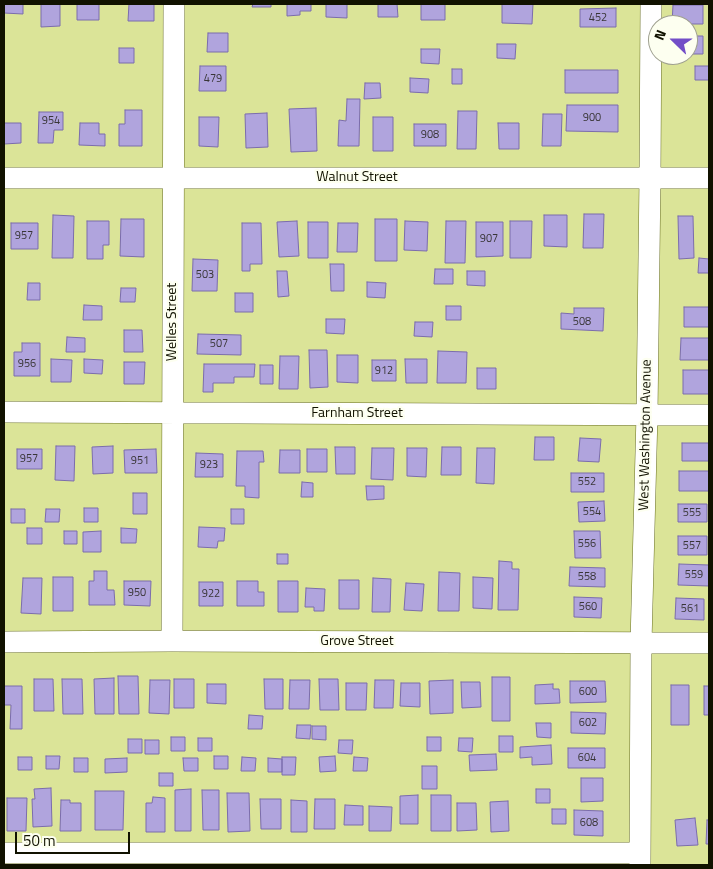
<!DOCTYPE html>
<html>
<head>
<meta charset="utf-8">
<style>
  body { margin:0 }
  #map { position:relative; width:713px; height:869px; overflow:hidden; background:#dbe498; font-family:"Titillium Web",sans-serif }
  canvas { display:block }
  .frame { position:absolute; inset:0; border:5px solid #111200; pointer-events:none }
  .north { position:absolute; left:648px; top:15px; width:50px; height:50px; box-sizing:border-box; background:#fdfff0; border:1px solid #9fa090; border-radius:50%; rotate:292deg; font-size:14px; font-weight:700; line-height:20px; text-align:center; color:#111200 }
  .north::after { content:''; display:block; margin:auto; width:18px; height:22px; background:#734ec7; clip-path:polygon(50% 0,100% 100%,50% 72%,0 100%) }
  .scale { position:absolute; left:15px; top:832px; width:115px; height:22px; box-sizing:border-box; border:2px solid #111200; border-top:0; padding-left:6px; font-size:15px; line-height:18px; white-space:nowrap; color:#111200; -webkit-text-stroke:4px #fdfff0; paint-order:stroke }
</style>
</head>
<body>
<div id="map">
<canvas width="713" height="869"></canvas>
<div class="frame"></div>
<div class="north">N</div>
<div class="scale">50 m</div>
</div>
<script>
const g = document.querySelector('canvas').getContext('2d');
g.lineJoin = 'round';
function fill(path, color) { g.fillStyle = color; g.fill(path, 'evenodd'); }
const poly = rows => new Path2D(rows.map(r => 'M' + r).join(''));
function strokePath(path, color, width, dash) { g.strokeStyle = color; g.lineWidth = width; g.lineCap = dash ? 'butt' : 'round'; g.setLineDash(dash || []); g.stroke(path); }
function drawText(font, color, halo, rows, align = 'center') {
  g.font = font + ' "Titillium Web",sans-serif'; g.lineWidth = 4.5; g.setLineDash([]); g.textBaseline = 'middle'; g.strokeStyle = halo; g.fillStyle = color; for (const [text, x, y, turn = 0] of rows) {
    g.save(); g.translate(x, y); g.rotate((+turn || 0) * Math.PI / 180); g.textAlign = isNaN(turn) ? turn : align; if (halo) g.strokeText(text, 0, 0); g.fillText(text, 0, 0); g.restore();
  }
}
const building = poly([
  [4,4,23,4,23,14,4,13,4,4],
  [41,4,60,4,60,26,41,27,41,4],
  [77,4,99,4,99,20,77,20,77,4],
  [129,4,154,4,154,21,128,21,129,4],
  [253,4,271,4,271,7,252,7,253,4],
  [287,4,311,4,311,11,300,11,300,15,287,16,287,4],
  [326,4,347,4,347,18,326,17,326,4],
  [378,4,397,4,398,17,378,17,378,4],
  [421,4,445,4,445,20,421,20,421,4],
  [502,4,533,4,532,24,502,23,502,4],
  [673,5,703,5,703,24,672,24,673,5],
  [616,8,616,27,580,27,580,9,616,8],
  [208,33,228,33,228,52,207,52,208,33],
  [688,36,703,36,703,54,688,54,688,36],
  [497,44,516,44,515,59,497,58,497,44],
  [119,48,134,48,134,63,119,63,119,48],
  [421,49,440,49,439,64,421,63,421,49],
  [200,66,226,66,226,91,199,91,200,66],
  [695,66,709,66,709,80,695,80,695,66],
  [452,69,462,69,462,84,452,84,452,69],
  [565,70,618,70,618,93,565,93,565,70],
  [410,78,429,79,428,93,410,92,410,78],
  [365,83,380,83,381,98,364,99,365,83],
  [347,99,360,99,359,146,338,146,339,120,346,121,347,99],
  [567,105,618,105,618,132,566,131,567,105],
  [316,108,317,151,291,152,289,109,316,108],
  [125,110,142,110,142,146,119,146,119,124,125,124,125,110],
  [458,111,477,111,476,149,457,149,458,111],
  [39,112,63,112,63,130,54,130,53,143,38,143,39,112],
  [267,113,268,147,246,148,245,114,267,113],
  [543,114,562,114,561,146,542,146,543,114],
  [199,117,219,117,218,147,199,146,199,117],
  [373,117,393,117,393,151,373,151,373,117],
  [4,123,21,123,21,143,4,144,4,123],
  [80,123,99,123,99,134,105,134,105,146,79,145,80,123],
  [498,123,519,123,519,149,499,149,498,123],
  [414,124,446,124,446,146,414,146,414,124],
  [584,214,604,214,603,248,583,248,584,214],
  [53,215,74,216,73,258,52,258,53,215],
  [544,215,567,215,567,247,544,246,544,215],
  [678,216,693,216,694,258,679,259,678,216],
  [121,219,144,219,144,257,120,256,121,219],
  [375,219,397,219,397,261,375,261,375,219],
  [87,221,109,221,109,245,103,245,103,259,87,259,87,221],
  [297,221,299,256,279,257,277,222,297,221],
  [405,221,428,222,427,251,404,250,405,221],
  [446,221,466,221,465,263,445,263,446,221],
  [510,221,532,221,531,258,510,258,510,221],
  [308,222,328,222,328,258,308,258,308,222],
  [476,222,503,222,503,256,476,257,476,222],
  [11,223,38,223,38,249,11,249,11,223],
  [242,223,261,223,262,264,250,264,250,271,242,271,242,223],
  [338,223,358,223,357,252,337,252,338,223],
  [699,258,709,259,709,273,698,273,699,258],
  [193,259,218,260,217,291,192,291,193,259],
  [330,264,344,264,344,291,331,291,330,264],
  [435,269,453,269,453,284,434,284,435,269],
  [277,271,287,271,289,296,278,297,277,271],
  [467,271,485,271,485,286,467,285,467,271],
  [367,282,386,283,385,298,367,297,367,282],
  [28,283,40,283,40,300,27,300,28,283],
  [121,288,136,288,135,302,120,302,121,288],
  [235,293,253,293,253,312,235,312,235,293],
  [84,305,102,306,102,320,83,320,84,305],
  [446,306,461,306,461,320,446,320,446,306],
  [684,307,709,307,709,327,684,327,684,307],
  [574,308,604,308,603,331,561,329,561,313,574,314,574,308],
  [326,319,345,319,344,334,326,333,326,319],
  [415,322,433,322,432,337,414,336,415,322],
  [124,330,142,330,143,352,124,352,124,330],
  [198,334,241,335,241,355,197,354,198,334],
  [67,337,85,338,85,352,66,352,67,337],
  [681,338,709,338,709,360,680,360,681,338],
  [22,343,40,343,40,376,14,376,14,352,22,352,22,343],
  [309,350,327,350,328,387,310,388,309,350],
  [438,351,467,352,466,383,437,383,438,351],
  [337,355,358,355,358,383,337,382,337,355],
  [280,356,299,356,298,389,279,389,280,356],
  [51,359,72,360,71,382,51,382,51,359],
  [84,359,103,360,102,374,84,373,84,359],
  [405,359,427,359,427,383,406,383,405,359],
  [372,360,396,360,396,381,372,381,372,360],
  [124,362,145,362,144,384,124,384,124,362],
  [204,364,255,364,254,377,234,377,234,383,213,383,213,392,203,392,204,364],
  [260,365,273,365,273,384,260,384,260,365],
  [477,368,496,368,496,389,477,389,477,368],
  [683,370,709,370,709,394,683,394,683,370],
  [535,437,554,437,554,460,534,460,535,437],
  [580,438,601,439,599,462,578,461,580,438],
  [682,443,709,443,709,461,682,461,682,443],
  [56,446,75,446,74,481,55,480,56,446],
  [113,446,113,473,93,474,92,447,113,446],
  [335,447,355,447,355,474,336,474,335,447],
  [442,447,461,447,461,475,441,475,442,447],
  [372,448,394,448,393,480,371,479,372,448],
  [407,448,427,448,426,477,407,476,407,448],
  [477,448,495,448,494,484,476,483,477,448],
  [17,449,42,449,42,469,17,469,17,449],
  [156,449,157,473,125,473,124,450,156,449],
  [307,449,327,449,327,472,307,472,307,449],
  [280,450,300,450,300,473,279,473,280,450],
  [237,451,263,451,264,462,259,462,259,498,245,497,245,486,236,486,237,451],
  [196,453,223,454,223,477,195,477,196,453],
  [679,471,709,471,709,491,679,491,679,471],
  [571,473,604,473,604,492,571,492,571,473],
  [302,482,313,483,313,497,301,497,302,482],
  [366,486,384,486,384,499,367,500,366,486],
  [133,493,147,493,147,514,133,514,133,493],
  [604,501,605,521,579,522,578,502,604,501],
  [678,504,707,504,707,522,678,522,678,504],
  [84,508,98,508,98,522,84,522,84,508],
  [11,509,25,509,25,523,11,523,11,509],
  [46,509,60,509,59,522,45,522,46,509],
  [231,509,244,509,244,524,231,524,231,509],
  [199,527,225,528,224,541,218,541,217,548,198,547,199,527],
  [27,528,42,528,42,544,27,544,27,528],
  [121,528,137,529,136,543,121,543,121,528],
  [64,531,77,531,77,544,64,544,64,531],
  [101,531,101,552,83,552,83,532,101,531],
  [574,531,600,531,601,558,575,558,574,531],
  [678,536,707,536,707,555,678,555,678,536],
  [277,554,288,554,288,564,277,564,277,554],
  [499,561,512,562,512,569,519,569,518,610,498,610,499,561],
  [679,564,709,565,709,586,678,585,679,564],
  [570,567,605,568,605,587,569,586,570,567],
  [94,571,107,571,107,590,114,590,115,605,89,605,89,581,94,581,94,571],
  [439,572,460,573,459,611,438,611,439,572],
  [53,577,73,577,73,611,53,611,53,577],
  [473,577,493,578,492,609,473,608,473,577],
  [23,578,42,578,41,614,21,613,23,578],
  [373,578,391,579,390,612,372,612,373,578],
  [339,580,359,580,359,609,339,609,339,580],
  [124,581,151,581,150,606,124,605,124,581],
  [237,581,258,581,258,592,264,592,264,606,237,606,237,581],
  [278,581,298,581,298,612,278,612,278,581],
  [199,582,223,582,223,606,199,606,199,582],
  [406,583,424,584,422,611,404,610,406,583],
  [306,588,325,589,324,611,314,611,314,607,305,607,306,588],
  [574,597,602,598,601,618,574,617,574,597],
  [676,598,704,599,704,620,675,619,676,598],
  [118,676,138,676,139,714,119,714,118,676],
  [492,677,510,677,510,721,492,721,492,677],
  [114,678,114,714,95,714,94,679,114,678],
  [34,679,53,679,54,711,34,711,34,679],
  [62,679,82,679,83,714,63,714,62,679],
  [174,679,194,679,194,708,174,708,174,679],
  [264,679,283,679,283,709,265,709,264,679],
  [319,679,338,679,339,710,320,710,319,679],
  [150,680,170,680,169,714,149,713,150,680],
  [290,680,310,680,309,709,289,709,290,680],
  [375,680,394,680,393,708,374,708,375,680],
  [453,680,453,713,430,714,429,681,453,680],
  [570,681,605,681,606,702,570,703,570,681],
  [461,682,480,682,481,707,462,708,461,682],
  [346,683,367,683,366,710,346,710,346,683],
  [401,683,420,683,420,707,400,706,401,683],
  [207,684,226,684,226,704,207,703,207,684],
  [553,684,553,689,559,689,560,703,535,704,535,685,553,684],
  [671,685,689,685,689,725,671,725,671,685],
  [4,686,22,686,22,729,10,729,11,705,4,705,4,686],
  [704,686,709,686,709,715,704,715,704,686],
  [571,712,606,713,605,734,571,733,571,712],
  [249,715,263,716,262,729,248,729,249,715],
  [536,723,551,723,551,738,537,737,536,723],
  [297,725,311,725,310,739,296,738,297,725],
  [312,726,326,726,326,740,312,739,312,726],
  [499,736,513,736,513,752,499,752,499,736],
  [171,737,185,737,185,751,171,751,171,737],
  [427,737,441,737,441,751,427,751,427,737],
  [198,738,212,738,212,751,198,751,198,738],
  [459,738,473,738,472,752,458,751,459,738],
  [128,739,142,739,142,753,128,753,128,739],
  [145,740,159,740,159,754,145,754,145,740],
  [339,740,353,740,352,754,338,753,339,740],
  [551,745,552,764,532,765,532,757,520,758,520,747,551,745],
  [568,748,605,748,605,768,568,768,568,748],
  [496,754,497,770,470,771,469,755,496,754],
  [46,756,60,756,59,769,46,769,46,756],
  [214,756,228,756,228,769,214,769,214,756],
  [335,756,336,771,320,772,319,757,335,756],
  [18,757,32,757,32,770,18,770,18,757],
  [242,757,256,758,255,771,241,771,242,757],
  [282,757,296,757,295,775,282,775,282,757],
  [354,757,368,758,367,771,353,771,354,757],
  [74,758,88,758,88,772,74,772,74,758],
  [127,758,127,772,105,773,105,759,127,758],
  [183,758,198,758,198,771,184,771,183,758],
  [268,758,282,759,282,772,268,772,268,758],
  [422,766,437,766,437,789,422,789,422,766],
  [159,773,173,773,173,786,159,786,159,773],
  [581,778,603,778,603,801,581,802,581,778],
  [51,788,52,826,33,827,32,799,35,799,34,789,51,788],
  [191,789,191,831,175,831,175,790,191,789],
  [536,789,550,789,550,803,536,803,536,789],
  [202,790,219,790,219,830,203,830,202,790],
  [95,791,124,791,123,830,95,830,95,791],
  [227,793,249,793,250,831,228,832,227,793],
  [418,795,418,824,400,824,400,796,418,795],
  [431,795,451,795,451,831,431,831,431,795],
  [153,797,165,798,165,832,146,832,146,803,152,803,153,797],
  [7,798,27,798,26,831,7,831,7,798],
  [260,799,281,799,281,829,261,829,260,799],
  [315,799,335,799,335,829,314,829,315,799],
  [61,800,70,800,70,803,81,803,81,831,60,831,61,800],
  [291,800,307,801,307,832,291,832,291,800],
  [508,801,509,831,491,832,490,802,508,801],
  [457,803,476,803,477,830,457,831,457,803],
  [345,805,363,806,363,825,344,825,345,805],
  [369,806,392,807,391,831,369,831,369,806],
  [552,809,566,809,566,824,552,824,552,809],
  [574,810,603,811,603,836,574,835,574,810],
  [695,818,698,845,677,846,675,820,695,818],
  [707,820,709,820,709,844,706,844,707,820]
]);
fill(building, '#b0a4dd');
strokePath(building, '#7b6cac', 1);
const minor = poly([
  [4,178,709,178],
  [4,412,709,415],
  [172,641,174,4],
  [4,642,172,641,709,643],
  [4,853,640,853],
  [640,865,641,643,647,414,650,178,651,4]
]);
strokePath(minor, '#686e23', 22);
strokePath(minor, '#fff', 21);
drawText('11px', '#393637', null, [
  ["452",598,18],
  ["479",213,79],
  ["900",592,118],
  ["954",51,121],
  ["908",430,135],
  ["957",24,236],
  ["907",489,239],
  ["503",205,275],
  ["508",582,322],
  ["507",219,344],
  ["956",27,364],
  ["912",384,371],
  ["957",29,459],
  ["951",140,461],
  ["923",209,465],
  ["552",587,482],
  ["554",592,512],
  ["555",692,513],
  ["556",587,544],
  ["557",692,546],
  ["559",694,575],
  ["558",587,577],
  ["950",137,593],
  ["922",211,594],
  ["560",588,607],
  ["561",690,609],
  ["600",588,692],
  ["602",588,723],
  ["604",587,758],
  ["608",589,823]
]);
drawText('14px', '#111200', '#fdfff0', [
  ["Walnut Street",357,178],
  ["Welles Street",173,322,-90],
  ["Farnham Street",357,414],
  ["West Washington Avenue",646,435,-89],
  ["Grove Street",357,642]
]);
</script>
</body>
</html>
